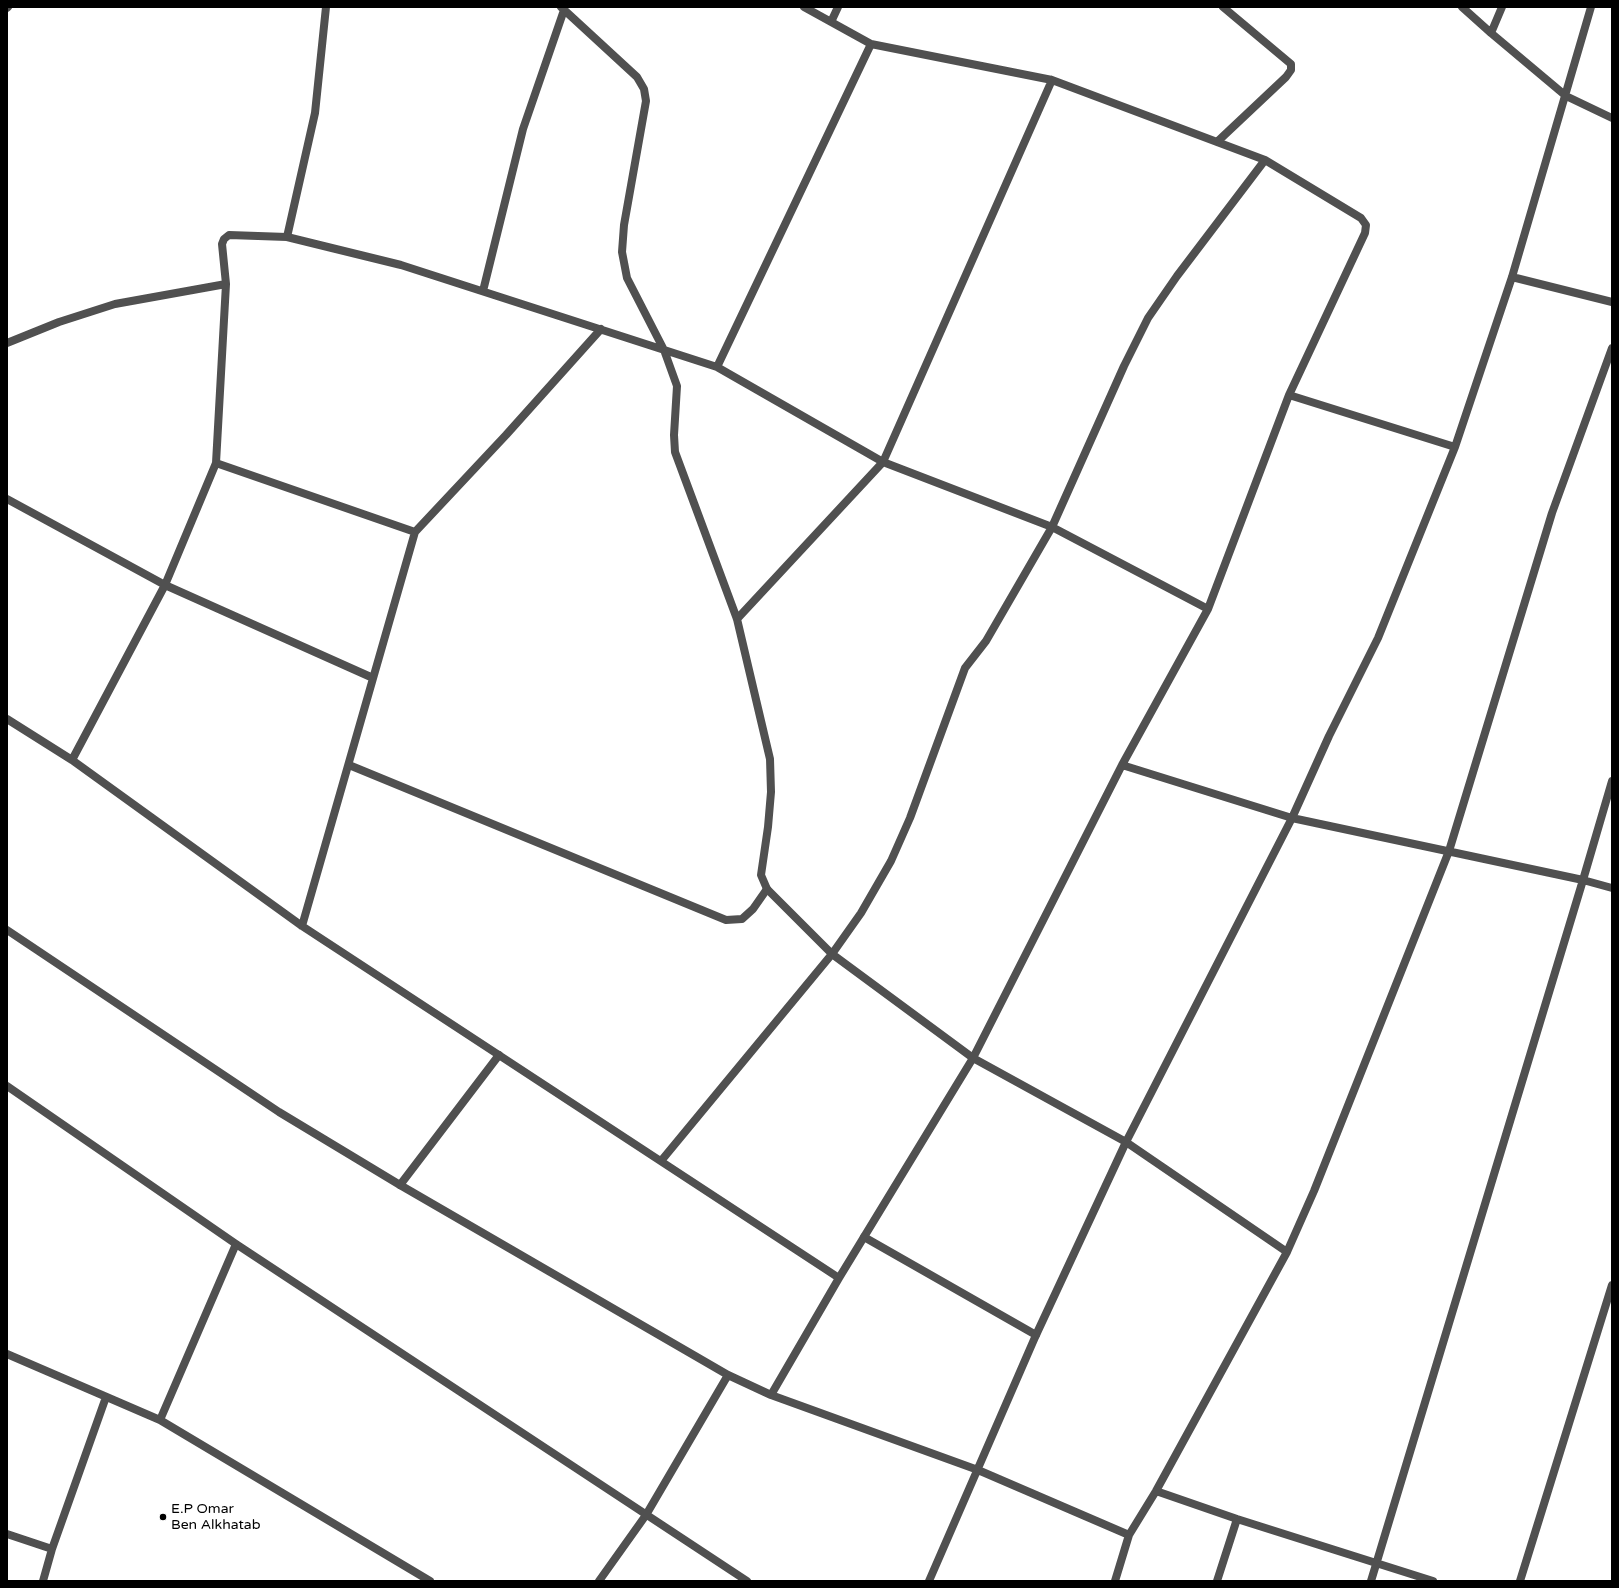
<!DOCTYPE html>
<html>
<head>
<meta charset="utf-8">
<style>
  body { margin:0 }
  #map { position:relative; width:1619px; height:1588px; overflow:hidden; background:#fff; font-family:"Varela Round",sans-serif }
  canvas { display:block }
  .frame { position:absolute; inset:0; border:8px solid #000; pointer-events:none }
</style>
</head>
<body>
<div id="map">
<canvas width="1619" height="1588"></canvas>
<div class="frame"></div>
</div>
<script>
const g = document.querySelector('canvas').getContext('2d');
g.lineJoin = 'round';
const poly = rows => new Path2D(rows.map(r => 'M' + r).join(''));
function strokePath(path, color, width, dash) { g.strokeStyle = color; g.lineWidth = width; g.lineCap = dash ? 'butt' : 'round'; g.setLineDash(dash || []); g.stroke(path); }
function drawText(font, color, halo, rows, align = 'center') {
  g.font = font + ' "Varela Round",sans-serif'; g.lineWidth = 3; g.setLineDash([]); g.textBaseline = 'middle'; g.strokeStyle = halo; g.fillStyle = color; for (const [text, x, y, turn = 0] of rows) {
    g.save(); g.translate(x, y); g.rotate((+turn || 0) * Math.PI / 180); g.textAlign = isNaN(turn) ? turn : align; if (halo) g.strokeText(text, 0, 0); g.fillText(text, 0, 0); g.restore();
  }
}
strokePath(poly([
  [349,765,726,920,742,919,753,909,767,889],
  [400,1185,499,1055],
  [864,1237,1036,1335],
  [599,1581,646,1515]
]), '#505050', 8);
strokePath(poly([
  [561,7,637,77,644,89,646,101,624,225,622,252,627,278,664,350,677,386,674,435,675,452,737,619,770,759,771,792,768,827,761,875,767,889,832,954,973,1058,1126,1142,1287,1252],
  [1462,7,1491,33,1566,96,1612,118],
  [7,8,8,7],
  [831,22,838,7],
  [1491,33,1502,7],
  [1217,142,1286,77,1291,70,1291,64,1223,7],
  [287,237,315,113,326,7],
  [1512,277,1612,302],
  [483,291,523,129,564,10],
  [7,343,59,322,115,304,226,284],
  [717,367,871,44],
  [1289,395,1455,447],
  [216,463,415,532],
  [7,499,165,585,373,678],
  [737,619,883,462,1052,80],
  [7,719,72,760,302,926,839,1278],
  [72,760,165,585,216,463,226,284,222,244,224,239,229,235,287,237,401,265,717,367,883,462,1052,527,1208,609],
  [1122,765,1292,818,1583,880,1612,888],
  [302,926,415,532,506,435,601,329],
  [7,930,279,1112,400,1185,728,1375,771,1395,978,1470,1129,1535],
  [7,1086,236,1244,747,1581],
  [661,1161,832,954,861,913,891,861,910,818,965,668,986,641,1052,527,1124,366,1148,318,1177,276,1265,160],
  [7,1354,160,1420,430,1581],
  [771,1395,839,1278,973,1058,1122,765,1208,609,1289,395,1365,233,1366,225,1361,218,1265,160,1052,80,871,44,804,7],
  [160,1420,236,1244],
  [1156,1491,1237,1519,1433,1581],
  [646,1515,728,1375],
  [7,1534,52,1549],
  [43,1581,52,1549,106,1397],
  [929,1581,1036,1335,1126,1142,1292,818,1329,736,1378,638,1455,447,1512,277,1591,7],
  [1115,1581,1129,1535,1156,1491,1287,1252,1314,1191,1449,851,1552,513,1612,348],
  [1217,1581,1237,1519],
  [1371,1581,1583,880,1612,781],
  [1520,1581,1612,1285]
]), '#505050', 8);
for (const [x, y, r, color] of [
  [163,1517,4,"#000"]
]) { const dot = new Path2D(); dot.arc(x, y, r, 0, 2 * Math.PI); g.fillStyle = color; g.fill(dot); strokePath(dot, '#fff', 1.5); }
drawText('14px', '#000', '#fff', [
  ["E.P Omar",171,1509],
  ["Ben Alkhatab",171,1525]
], 'left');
</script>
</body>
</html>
